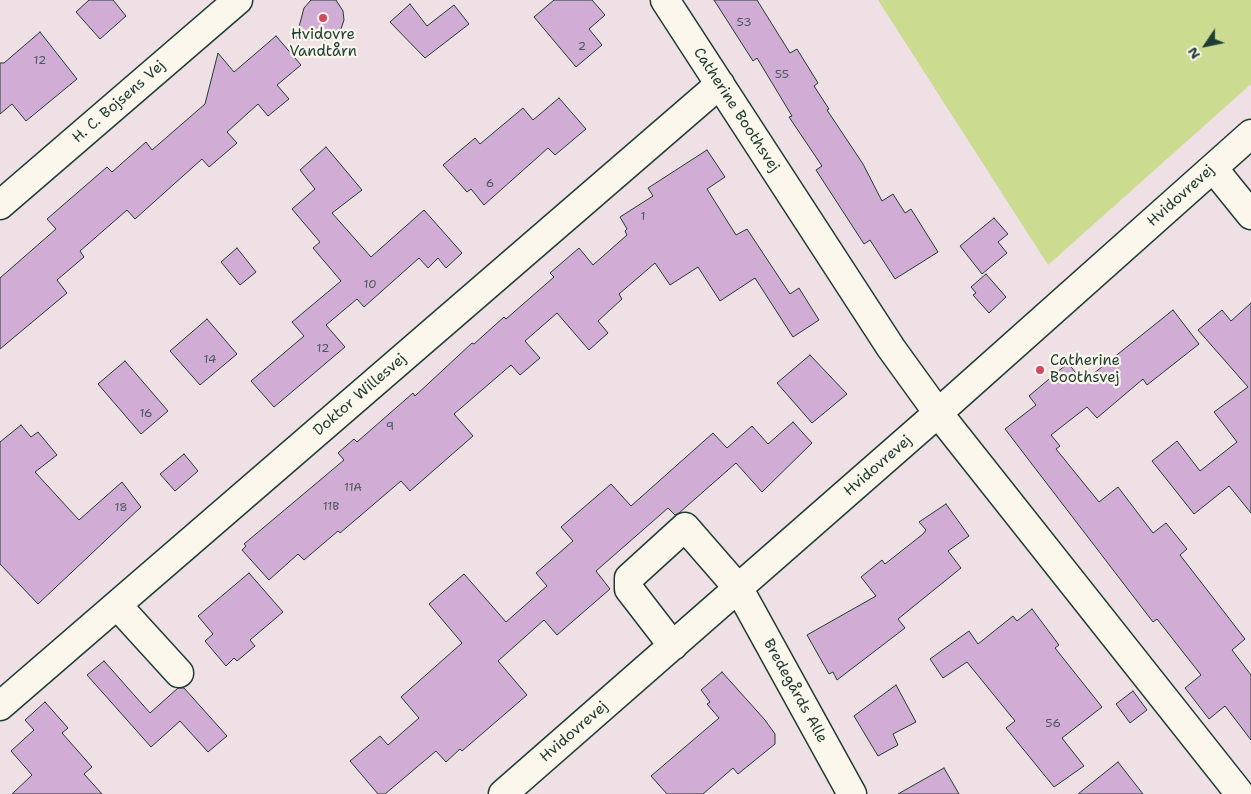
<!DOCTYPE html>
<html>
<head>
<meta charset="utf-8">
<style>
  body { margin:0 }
  #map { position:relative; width:1251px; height:794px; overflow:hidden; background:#eee0e5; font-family:"Shantell Sans",sans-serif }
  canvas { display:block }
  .north { position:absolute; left:1181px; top:20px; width:50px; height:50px; -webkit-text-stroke:4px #fbf7ec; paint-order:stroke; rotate:236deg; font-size:14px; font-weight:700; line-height:20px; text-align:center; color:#1f3d34 }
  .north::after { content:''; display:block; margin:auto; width:18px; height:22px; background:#1f3d34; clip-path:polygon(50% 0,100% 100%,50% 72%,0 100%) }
</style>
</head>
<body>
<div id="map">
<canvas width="1251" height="794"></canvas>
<div class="north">N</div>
</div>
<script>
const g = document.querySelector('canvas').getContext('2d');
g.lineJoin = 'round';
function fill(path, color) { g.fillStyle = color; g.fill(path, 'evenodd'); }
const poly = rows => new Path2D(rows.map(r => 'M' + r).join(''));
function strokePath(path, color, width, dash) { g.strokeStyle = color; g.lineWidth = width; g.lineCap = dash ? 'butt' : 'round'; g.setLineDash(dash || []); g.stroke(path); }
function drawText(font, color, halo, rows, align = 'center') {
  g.font = font + ' "Shantell Sans",sans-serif'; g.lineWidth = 4.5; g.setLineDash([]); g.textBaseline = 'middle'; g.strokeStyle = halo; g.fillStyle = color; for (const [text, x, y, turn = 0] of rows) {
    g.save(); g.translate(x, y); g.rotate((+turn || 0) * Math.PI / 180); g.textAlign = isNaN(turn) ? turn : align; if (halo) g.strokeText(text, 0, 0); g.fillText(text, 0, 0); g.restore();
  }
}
fill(poly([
  [878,0,1251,0,1251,84,1048,265]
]), '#cbdc91');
const building = poly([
  [89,0,113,0,126,16,100,39,76,12,89,0],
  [311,0,336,0,343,11,344,20,341,29,335,36,326,40,296,38,304,8,311,0],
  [554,0,592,0,605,15,589,29,602,45,576,67,534,17,554,0],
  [714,0,757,0,790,53,797,49,818,83,814,86,829,109,827,110,863,164,882,201,893,194,905,213,911,209,938,252,895,279,870,240,864,244,816,170,822,166,789,117,792,116,757,58,753,61,714,0],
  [410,4,427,26,454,5,469,24,425,58,390,22,410,4],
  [40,32,77,79,26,121,12,104,0,114,0,63,4,63,40,32],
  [276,36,301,65,277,85,289,99,268,116,258,104,227,132,237,143,209,167,202,159,135,219,127,210,80,251,84,257,57,280,67,293,0,349,0,278,56,229,47,219,107,167,112,172,146,142,152,150,205,104,218,53,234,72,276,36],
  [559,98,586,129,555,155,548,148,484,205,471,189,467,192,443,165,475,138,480,144,523,108,533,120,559,98],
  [326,147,362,190,332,213,371,257,424,210,462,253,446,268,438,258,428,268,419,258,364,307,357,299,326,325,345,347,274,407,251,381,304,336,292,322,341,281,313,248,320,242,292,209,315,189,300,170,326,147],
  [707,150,725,177,707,189,736,235,747,229,790,294,799,288,819,320,793,337,755,278,720,301,698,267,670,285,655,263,619,294,622,299,598,321,608,333,589,350,557,313,525,341,540,358,520,375,511,365,454,414,473,436,410,491,401,481,340,533,338,531,304,560,298,554,269,580,242,550,246,546,244,544,344,460,338,453,354,439,357,442,413,393,415,396,472,343,474,344,504,317,506,319,554,277,550,273,579,248,593,265,627,235,625,231,627,229,620,217,653,196,648,188,707,150],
  [994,218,1008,234,998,242,1007,253,982,274,960,246,994,218],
  [237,248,256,272,240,285,221,262,237,248],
  [986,274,1006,297,989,313,973,295,976,293,971,287,986,274],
  [1251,303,1251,513,1229,486,1194,514,1152,461,1177,441,1200,471,1237,442,1214,412,1248,387,1198,330,1222,310,1231,321,1251,303],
  [1173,310,1199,344,1147,385,1143,379,1097,418,1087,407,1051,435,1060,446,1056,449,1099,502,1118,487,1153,533,1166,523,1187,549,1180,555,1245,639,1232,650,1251,675,1251,740,1225,706,1209,719,1185,688,1201,675,1157,619,1153,622,1005,429,1036,405,1029,396,1068,363,1083,382,1173,310],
  [207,319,237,354,200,385,170,351,207,319],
  [810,355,847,394,812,423,777,383,810,355],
  [125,361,168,411,141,434,98,384,125,361],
  [793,422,812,443,762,492,736,463,679,513,675,515,668,508,596,571,610,589,557,635,544,620,498,661,527,695,462,751,460,749,446,762,436,751,385,794,378,794,350,761,380,736,388,745,419,718,401,697,462,643,429,604,464,574,506,622,547,586,536,573,573,541,561,527,611,484,631,506,713,433,727,448,752,426,768,444,793,422],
  [21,425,31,437,38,432,57,455,35,472,79,520,122,482,141,507,38,604,0,564,0,442,21,425],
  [184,454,198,471,175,491,160,474,184,454],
  [946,504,969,536,948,551,961,568,898,619,905,628,837,680,833,672,829,674,807,635,876,596,861,577,882,560,885,564,923,534,926,530,919,522,946,504],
  [249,573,283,612,250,640,255,646,237,661,234,658,226,666,205,641,213,634,198,616,249,573],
  [1032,609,1059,645,1055,648,1102,707,1062,738,1084,766,1054,787,1006,728,1015,721,967,662,943,678,930,659,969,631,978,644,1013,616,1017,621,1032,609],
  [104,661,150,713,178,688,184,688,227,736,208,752,180,721,151,747,87,675,104,661],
  [722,672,765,720,775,734,775,744,738,774,733,768,703,794,667,794,651,776,719,718,707,704,710,702,701,690,722,672],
  [896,685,916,722,893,734,898,745,878,756,854,716,896,685],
  [1133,691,1147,710,1130,723,1116,704,1133,691],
  [45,702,68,728,62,733,92,767,84,774,102,794,12,794,32,775,11,751,34,730,25,720,45,702],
  [1118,762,1143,794,1078,794,1118,762],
  [944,768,959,794,898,794,944,768]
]);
fill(building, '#d1acd5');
strokePath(building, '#1f3d34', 1);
const minor = poly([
  [665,0,891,348,938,413,1240,794],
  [1213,168,1251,215],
  [0,205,238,0],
  [117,605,179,673],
  [673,646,629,589,629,578,685,527,739,589,852,794],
  [0,706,720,84],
  [503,794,938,413,1251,134]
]);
strokePath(minor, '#1f3d34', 31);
strokePath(minor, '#fbf7ec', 28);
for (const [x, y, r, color] of [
  [323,18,5,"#d1495b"],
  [1040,370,5,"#d1495b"]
]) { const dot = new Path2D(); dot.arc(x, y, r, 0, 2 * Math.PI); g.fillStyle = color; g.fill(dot); strokePath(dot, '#fbf7ec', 2); }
drawText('12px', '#4c595c', null, [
  ["53",744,23],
  ["2",582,47],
  ["12",40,61],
  ["55",782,75],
  ["6",490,184],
  ["1",643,217],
  ["10",370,285],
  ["12",323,349],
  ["14",210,360],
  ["16",146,414],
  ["9",390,427],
  ["11A",353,488],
  ["11B",331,507],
  ["18",121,508],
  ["56",1053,724]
]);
drawText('15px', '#1f3d34', '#fbf7ec', [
  ["Hvidovre",323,35],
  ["Vandtårn",323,52],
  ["Catherine",1050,361,"left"],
  ["Boothsvej",1050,378,"left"]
]);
drawText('15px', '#1f3d34', '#fbf7ec', [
  ["H. C. Bojsens Vej",119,102,-41],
  ["Catherine Boothsvej",736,110,57],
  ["Hvidovrevej",1181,196,-42],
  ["Doktor Willesvej",360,395,-41],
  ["Hvidovrevej",878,466,-41],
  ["Bredegårds Alle",795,691,61],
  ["Hvidovrevej",574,732,-41]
]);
</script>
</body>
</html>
